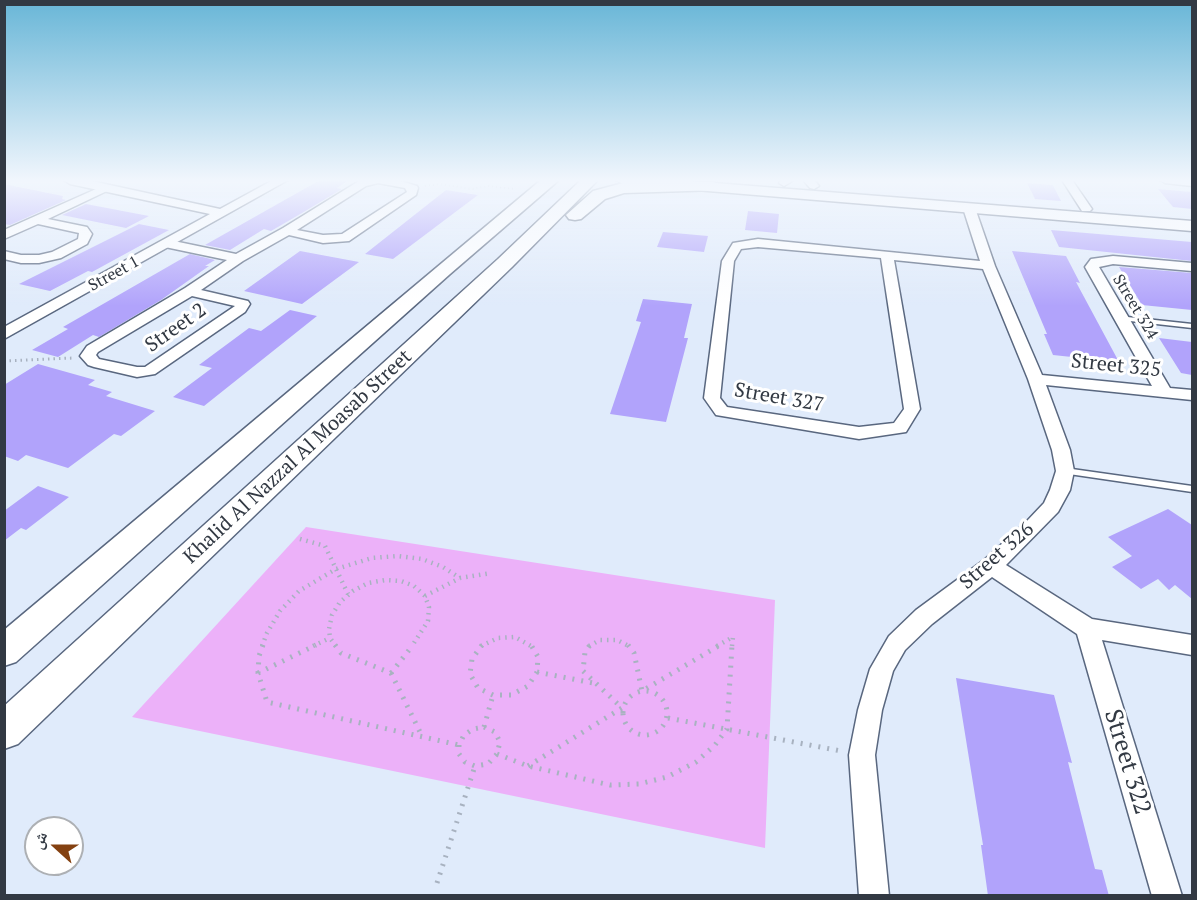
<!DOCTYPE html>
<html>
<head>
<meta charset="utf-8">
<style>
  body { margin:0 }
  #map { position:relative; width:1197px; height:900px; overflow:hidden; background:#e0ebfb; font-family:"PT Serif","Noto Naskh Arabic",serif }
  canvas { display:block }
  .frame { position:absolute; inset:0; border:6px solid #323943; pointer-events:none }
  .north { position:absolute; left:24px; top:816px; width:60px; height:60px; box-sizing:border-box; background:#fff; border:2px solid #adb0b4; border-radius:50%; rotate:291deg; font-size:16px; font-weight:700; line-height:24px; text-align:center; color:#323943 }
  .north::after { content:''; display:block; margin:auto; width:21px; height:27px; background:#844111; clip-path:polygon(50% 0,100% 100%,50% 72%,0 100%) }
</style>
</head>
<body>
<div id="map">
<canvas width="1197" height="900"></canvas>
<div class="frame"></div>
<div class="north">ش</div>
</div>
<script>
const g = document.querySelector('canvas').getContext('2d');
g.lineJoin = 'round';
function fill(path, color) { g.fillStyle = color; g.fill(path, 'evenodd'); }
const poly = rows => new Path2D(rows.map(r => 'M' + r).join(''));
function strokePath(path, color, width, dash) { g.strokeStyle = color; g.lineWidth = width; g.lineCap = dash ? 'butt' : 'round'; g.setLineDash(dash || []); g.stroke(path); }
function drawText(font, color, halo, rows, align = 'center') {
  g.font = font + ' "PT Serif",serif'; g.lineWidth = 6; g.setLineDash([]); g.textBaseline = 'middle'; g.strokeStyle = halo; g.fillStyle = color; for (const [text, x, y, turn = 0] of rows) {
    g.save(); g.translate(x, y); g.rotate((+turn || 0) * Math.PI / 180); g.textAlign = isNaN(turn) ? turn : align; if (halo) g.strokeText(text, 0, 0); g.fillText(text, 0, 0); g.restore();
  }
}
fill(poly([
  [306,527,775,600,765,848,132,717]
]), '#ecb1f9');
fill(poly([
  [320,180,349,180,337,188,342,189,302,213,271,231,264,229,230,250,205,245],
  [1027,183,1053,185,1061,201,1035,199],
  [4,184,63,196,62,199,66,200,10,225,4,224],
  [1158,189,1192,192,1192,209,1173,207],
  [446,190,478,195,393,259,365,254],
  [86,204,149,216,126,228,62,215],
  [748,211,779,214,777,233,745,230],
  [139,224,169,230,92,272,88,271,50,291,19,284],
  [1051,230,1192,242,1192,261,1059,247],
  [663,232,708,236,704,252,657,247],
  [300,251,359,262,302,304,244,291],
  [1012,251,1066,256,1080,283,1076,282,1119,362,1053,355,1044,334,1047,334],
  [190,254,215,260,205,266,209,266,161,300,99,337,93,335,58,357,32,350,68,329,63,327],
  [1119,267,1192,273,1192,310,1142,305],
  [643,299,692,304,684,338,688,338,666,422,610,414,641,322,636,321],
  [290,310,317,316,204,406,173,397,212,368,199,365,249,328,261,331],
  [1159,338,1192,342,1192,375,1181,373],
  [38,364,95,380,88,385,112,392,106,396,155,411,121,436,114,434,68,468,26,455,18,461,4,456,4,385],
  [38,486,69,497,26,530,21,528,4,541,4,511],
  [1168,509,1192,525,1192,599,1175,585,1169,590,1158,579,1141,589,1112,567,1132,556,1108,537],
  [956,678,1054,695,1072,763,1068,762,1095,869,1102,870,1109,896,988,896,981,845,983,845]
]), '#b1a3fb');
const service = poly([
  [1118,316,1192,324,1192,328,1121,320,1118,320,1118,316],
  [1065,468,1192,486,1192,492,1062,473,1060,471,1062,469,1065,468]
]);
const minor = poly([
  [397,180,417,186,418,188,416,195,349,241,323,243,289,235,243,261,201,290,248,301,250,304,245,312,155,374,137,377,94,367,88,365,80,356,87,346,185,288,227,260,165,247,163,244,165,241,169,240,236,254,283,228,359,181,397,180],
  [378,183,405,188,407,192,342,234,323,235,297,230,366,186,378,183],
  [192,296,235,306,145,367,137,367,99,359,96,355,98,352,192,296],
  [781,180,794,180,784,186,779,183,781,180],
  [803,180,814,180,819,186,814,189,810,188,803,180],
  [1062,180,1072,180,1092,209,1090,211,1082,211,1062,180],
  [1160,180,1192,180,1192,186,1165,183,1160,180],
  [105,185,109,186,109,190,48,219,87,227,92,234,87,244,61,258,39,263,21,263,4,259,4,251,21,255,39,255,52,252,78,239,79,233,38,224,4,239,4,230,105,185],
  [969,205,975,208,995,266,1042,375,1152,386,1085,267,1091,259,1113,256,1192,263,1192,271,1113,264,1099,267,1170,388,1192,390,1192,400,1046,385,1070,450,1074,471,1070,490,1058,512,1006,565,1092,619,1192,635,1192,655,1102,640,1182,896,1152,896,1077,634,992,577,932,624,905,650,893,671,882,710,875,755,889,896,859,896,849,755,858,710,870,669,889,636,916,610,984,560,1026,522,1044,503,1050,490,1056,471,1052,450,1028,379,983,269,894,260,920,409,906,432,859,439,722,416,716,415,704,398,722,261,733,243,758,239,980,261,963,208,969,205],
  [758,247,881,258,904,409,894,423,859,427,727,407,720,398,734,261,741,249,758,247]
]);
const tertiary = poly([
  [64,180,87,180,220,209,273,180,288,180,4,339,4,327,210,214,70,184,64,180]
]);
const secondary = poly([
  [616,180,677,180,1192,221,1192,231,623,184,616,180]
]);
const primary = poly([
  [541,180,559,180,450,274,16,662,4,666,4,630,541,180],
  [581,180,598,180,512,267,18,744,4,749,4,706,498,259,581,180],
  [713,182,719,184,721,187,719,190,624,193,605,199,581,219,575,220,569,219,566,215,593,191,623,183,713,182]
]);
strokePath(service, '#59677f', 3);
strokePath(minor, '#59677f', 3);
strokePath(tertiary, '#59677f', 3);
strokePath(secondary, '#59677f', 3);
strokePath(primary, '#59677f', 3);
strokePath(poly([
  [425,186,440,184,471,189,488,186,516,189]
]), '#a8b2c0', 2, [1, 3]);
strokePath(poly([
  [4,361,73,358]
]), '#a8b2c0', 3, [1.5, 4]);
strokePath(poly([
  [300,539,325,546,348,594],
  [425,596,460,578,491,573],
  [262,646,267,633,280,611,299,591,336,569,372,558,398,556,422,559,443,567,460,578],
  [313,646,330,638],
  [336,646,330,638,329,629,332,615,340,602,353,591,368,583,385,580,401,581,414,586,425,596,429,607,428,621,412,646],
  [481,646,498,638,515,637,531,646],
  [589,646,600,640,617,640,629,646],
  [717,646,733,637],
  [732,646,733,637]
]), '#a8b2c0', 4.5, [1.5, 5]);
strokePath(poly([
  [263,645,259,656,258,673,267,702,459,745],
  [335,645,341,653,391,673],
  [482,645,472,659,470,674,478,688,493,695,511,695,528,686,537,672,538,657,531,645],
  [628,645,634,653,642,691,720,645],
  [537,672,593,683],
  [258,673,316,645],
  [391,673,422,736],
  [391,673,413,645],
  '623 713a22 22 0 1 1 44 0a22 22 0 1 1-44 0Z',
  [668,718,841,751],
  [484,727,495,732,500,742,497,754,488,764,475,766,465,762,459,754,459,745,464,735,473,729,484,727],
  [484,727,493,695],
  [497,754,528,766,610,785,639,784,667,777,696,762,715,745,727,729,732,645],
  [528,766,622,708,583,671,585,652,590,645],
  [437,883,475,766]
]), '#a8b2c0', 5, [2, 7]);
fill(service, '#fff');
fill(minor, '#fff');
fill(tertiary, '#fff');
fill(secondary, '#fff');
fill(primary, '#fff');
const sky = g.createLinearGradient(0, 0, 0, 306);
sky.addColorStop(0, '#68b6d7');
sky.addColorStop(0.59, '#f1f6fd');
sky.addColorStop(1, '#f1f6fd00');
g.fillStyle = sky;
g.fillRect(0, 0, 1197, 306);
drawText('16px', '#323943', '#fff', [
  ["Street 1",114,274,-29],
  ["Street 324",1135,307,59]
]);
drawText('20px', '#323943', '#fff', [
  ["Street 2",176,328,-35],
  ["Street 325",1116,366,6],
  ["Street 327",779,398,10],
  ["Khalid Al Nazzal Al Moasab Street",298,457,-43],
  ["Street 326",997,556,-41]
]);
drawText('24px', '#323943', '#fff', [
  ["Street 322",1127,762,73]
]);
</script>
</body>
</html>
